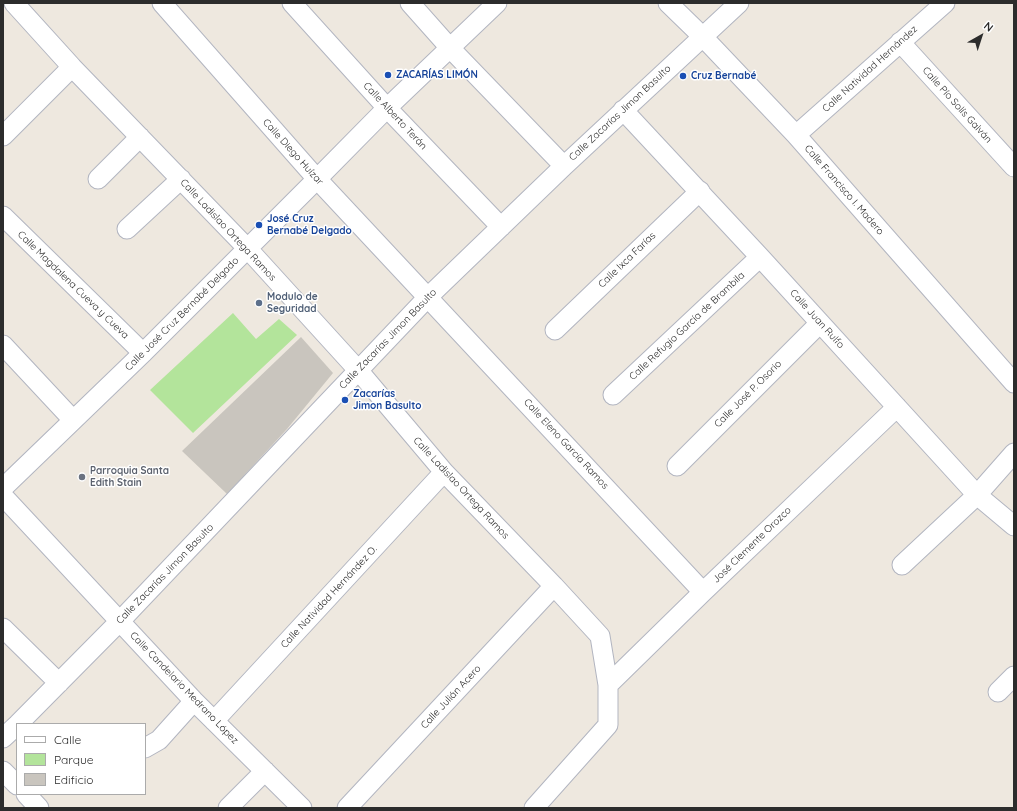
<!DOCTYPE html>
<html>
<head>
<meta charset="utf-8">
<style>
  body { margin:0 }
  #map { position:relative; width:1017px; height:811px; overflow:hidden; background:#eee8df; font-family:Quicksand,sans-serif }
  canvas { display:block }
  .frame { position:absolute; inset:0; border:4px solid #2c2c2c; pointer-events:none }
  .legend { position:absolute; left:16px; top:723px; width:130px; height:72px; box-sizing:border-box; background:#fff; border:1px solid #ababab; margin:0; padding:5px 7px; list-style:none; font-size:12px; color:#2c2c2c }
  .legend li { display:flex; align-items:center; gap:8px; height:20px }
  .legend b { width:20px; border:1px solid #ababab }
  .north { position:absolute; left:961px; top:16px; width:40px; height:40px; -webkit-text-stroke:3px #fff; paint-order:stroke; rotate:39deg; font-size:11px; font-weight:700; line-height:16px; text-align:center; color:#2c2c2c }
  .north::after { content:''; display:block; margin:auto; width:14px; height:18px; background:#2c2c2c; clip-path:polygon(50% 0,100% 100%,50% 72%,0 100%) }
</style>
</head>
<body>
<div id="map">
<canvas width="1017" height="811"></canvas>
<div class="frame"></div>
<ul class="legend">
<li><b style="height:5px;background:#fff"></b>Calle</li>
<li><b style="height:11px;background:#b3e49b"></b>Parque</li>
<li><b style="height:11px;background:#c9c5be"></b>Edificio</li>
</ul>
<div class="north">N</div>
</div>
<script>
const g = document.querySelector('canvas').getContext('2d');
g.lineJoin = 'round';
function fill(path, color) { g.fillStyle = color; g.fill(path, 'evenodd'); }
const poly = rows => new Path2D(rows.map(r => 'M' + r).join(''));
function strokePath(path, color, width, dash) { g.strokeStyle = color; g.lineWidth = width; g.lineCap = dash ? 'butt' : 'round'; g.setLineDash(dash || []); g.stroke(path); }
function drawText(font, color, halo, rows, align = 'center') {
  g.font = font + ' Quicksand,sans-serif'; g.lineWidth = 3; g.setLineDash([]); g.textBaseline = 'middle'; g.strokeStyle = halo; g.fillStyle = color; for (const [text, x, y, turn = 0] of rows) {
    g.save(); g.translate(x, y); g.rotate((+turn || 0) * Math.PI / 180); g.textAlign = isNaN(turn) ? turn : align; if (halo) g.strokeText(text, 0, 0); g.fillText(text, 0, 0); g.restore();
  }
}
fill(poly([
  [233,313,256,339,279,319,297,335,193,433,150,390]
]), '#b3e49b');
fill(poly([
  [301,337,333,373,287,429,227,494,182,451]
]), '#c9c5be');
const minor = poly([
  [14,3,72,67,247,248,358,370,444,472,554,586,600,636,608,685,608,725,534,808],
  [162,3,317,179,703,592],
  [292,3,387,108,501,227],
  [410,3,450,48,564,166],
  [668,3,703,37,796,135,1014,383],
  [900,42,1014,167],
  [623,110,760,257,977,495,1014,526],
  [796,135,945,3],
  [3,136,72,67],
  [98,179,140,137],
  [3,216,143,353],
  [127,229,181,179],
  [555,330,700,191],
  [3,345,73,420],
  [613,395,760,257],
  [677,466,820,323],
  [3,488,143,353,317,179,387,108,497,3],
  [3,496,194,701,302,808],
  [902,565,977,495,1014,453],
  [3,628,59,683],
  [608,685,703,592,897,407],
  [998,692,1014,676],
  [214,721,444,472],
  [18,724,120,621,428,297,564,166,739,3],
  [3,738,17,725],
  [145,748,159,740,194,701],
  [3,771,17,785],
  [26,794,39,808],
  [228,808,265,771],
  [347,808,554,586]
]);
strokePath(minor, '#b2b5c0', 21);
strokePath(minor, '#fff', 19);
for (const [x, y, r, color] of [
  [388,75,4,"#1a4fb4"],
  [683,76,4,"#1a4fb4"],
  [259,225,4,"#1a4fb4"],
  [259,303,4,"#5c6f8a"],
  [345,400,4,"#1a4fb4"],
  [82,477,4,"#6b7280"]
]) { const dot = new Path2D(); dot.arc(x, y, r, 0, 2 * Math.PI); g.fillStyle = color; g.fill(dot); strokePath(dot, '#fff', 1.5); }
drawText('10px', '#2c2c2c', '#fff', [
  ["Calle Natividad Hernández",870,69,-42],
  ["Calle Pío Solís Galván",957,105,48],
  ["Calle Zacarías Jimon Basulto",620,113,-43],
  ["Calle Alberto Terán",395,116,47],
  ["Calle Diego Huízar",293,152,48],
  ["Calle Francisco I. Madero",844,190,49],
  ["Calle Ladislao Ortega Ramos",228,230,47],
  ["Calle Ixca Farías",627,260,-44],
  ["Calle Magdalena Cueva y Cueva",73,285,44],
  ["Calle José Cruz Bernabé Delgado",182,314,-45],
  ["Calle Juan Rulfo",817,319,48],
  ["Calle Refugio García de Brambila",687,326,-43],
  ["Calle Zacarías Jimon Basulto",388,339,-46],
  ["Calle José P. Osorio",748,394,-45],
  ["Calle Eleno García Ramos",566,444,47],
  ["Calle Ladislao Ortega Ramos",461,488,47],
  ["José Clemente Orozco",752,545,-44],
  ["Calle Zacarías Jimon Basulto",165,574,-46],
  ["Calle Natividad Hernández O.",329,597,-47],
  ["Calle Candelario Medrano López",184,688,46],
  ["Calle Julián Acero",451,697,-47]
]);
drawText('bold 10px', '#164399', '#fff', [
  ["ZACARÍAS LIMÓN",396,75],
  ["Cruz Bernabé",691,76],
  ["José Cruz",267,219],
  ["Bernabé Delgado",267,231],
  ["Zacarías",353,394],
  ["Jimon Basulto",353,406]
], 'left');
drawText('bold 10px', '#4e5e75', '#fff', [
  ["Modulo de",267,297],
  ["Seguridad",267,309]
], 'left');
drawText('bold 10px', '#5b616d', '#fff', [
  ["Parroquia Santa",90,471],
  ["Edith Stain",90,483]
], 'left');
</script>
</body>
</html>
